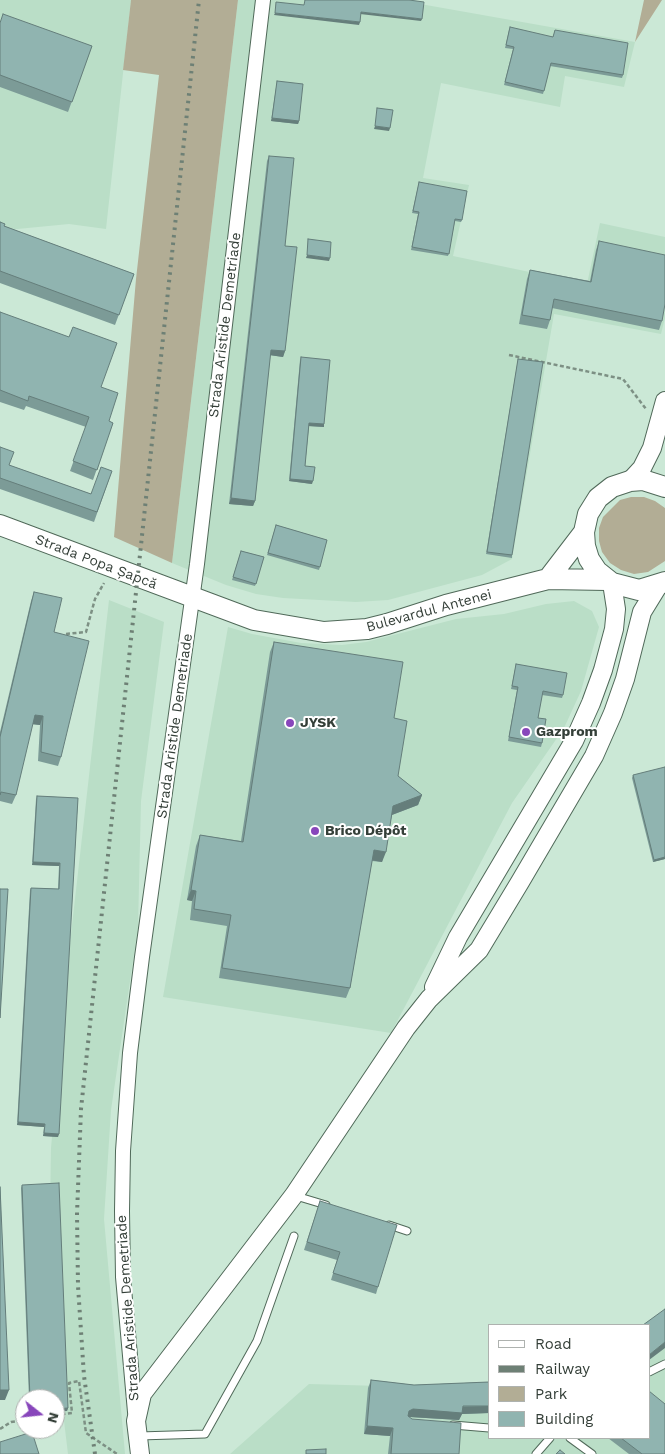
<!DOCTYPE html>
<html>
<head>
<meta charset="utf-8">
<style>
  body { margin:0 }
  #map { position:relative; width:665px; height:1454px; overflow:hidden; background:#cbe8d6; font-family:"Work Sans",sans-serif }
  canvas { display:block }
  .legend { position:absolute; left:488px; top:1324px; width:162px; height:115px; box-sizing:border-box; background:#fff; border:1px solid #aeb2af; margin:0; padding:6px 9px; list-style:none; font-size:15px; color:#343f38 }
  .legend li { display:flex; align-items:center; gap:10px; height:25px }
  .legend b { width:25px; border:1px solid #aeb2af }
  .north { position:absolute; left:15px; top:1389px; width:50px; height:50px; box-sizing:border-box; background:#fff; border:1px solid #aeb2af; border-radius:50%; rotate:106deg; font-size:14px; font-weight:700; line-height:20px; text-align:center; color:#343f38 }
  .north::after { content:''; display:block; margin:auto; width:18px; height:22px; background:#8846bb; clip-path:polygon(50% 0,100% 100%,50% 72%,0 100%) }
</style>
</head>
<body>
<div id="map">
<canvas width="665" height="1454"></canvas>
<ul class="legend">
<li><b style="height:6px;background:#fff"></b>Road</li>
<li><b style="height:6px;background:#6e8075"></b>Railway</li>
<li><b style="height:14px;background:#b2ad95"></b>Park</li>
<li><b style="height:14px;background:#90b4b0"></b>Building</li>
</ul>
<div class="north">N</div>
</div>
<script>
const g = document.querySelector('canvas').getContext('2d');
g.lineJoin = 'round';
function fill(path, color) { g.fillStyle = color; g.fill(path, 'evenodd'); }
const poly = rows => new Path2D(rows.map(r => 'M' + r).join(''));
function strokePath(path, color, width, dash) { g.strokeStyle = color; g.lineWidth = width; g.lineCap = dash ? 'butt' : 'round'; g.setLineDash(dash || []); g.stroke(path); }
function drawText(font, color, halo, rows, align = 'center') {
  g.font = font + ' "Work Sans",sans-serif'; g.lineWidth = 4; g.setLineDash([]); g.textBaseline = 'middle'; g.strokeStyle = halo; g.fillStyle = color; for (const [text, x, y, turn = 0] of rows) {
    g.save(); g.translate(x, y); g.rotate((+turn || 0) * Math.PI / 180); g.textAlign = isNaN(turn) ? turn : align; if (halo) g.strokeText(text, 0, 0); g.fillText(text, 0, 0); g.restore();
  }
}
fill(poly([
  [0,0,131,0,106,229,69,224,7,230,0,227],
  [238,0,382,0,426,5,635,42,624,87,565,76,560,107,441,83,423,178,469,185,453,256,587,284,600,223,665,237,665,318,661,334,554,314,512,559,482,575,388,600,356,602,283,598,256,594,226,585,172,563],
  [109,600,164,622,141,801,138,927,111,1110,104,1219,125,1454,68,1454,60,1388,50,1211,51,1148,66,978],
  [574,601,592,611,599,627,581,691,564,728,512,803,391,1033,163,997,228,627,252,634,301,643,342,645,366,642,456,619,504,614,546,604],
  [665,1314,665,1454,230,1454,309,1384,489,1389,489,1438,649,1438,649,1326]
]), '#badec7');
fill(poly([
  [131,0,238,0,172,563,114,537,136,279,159,75,123,70],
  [644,0,662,0,635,42],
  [631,497,644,497,655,501,665,508,665,561,648,572,634,574,621,570,610,563,602,552,599,541,599,528,603,517,620,500]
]), '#b2ad95');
const service = poly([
  [296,1196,326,1205],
  [389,1225,407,1231],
  [649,1372,665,1364],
  [453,1425,489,1428],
  [139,1436,205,1434,257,1341,294,1236],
  [570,1438,592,1454],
  [536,1454,550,1438]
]);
const minor = poly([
  [135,1412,123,1277,122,1211,123,1151,130,1053,142,957,197,564,263,0]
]);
const tertiary = poly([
  [630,481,642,468,652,448,665,401],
  [434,987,458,937,574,741,591,703,603,670,614,629,616,609,612,583],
  [140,1454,136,1421,142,1394,294,1195,406,1028,429,999,479,950,520,882,594,756,613,713,625,679,642,612,658,586]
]);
const secondary = poly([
  [665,487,643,480,630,481,612,487,598,498,588,514,584,532,585,546,589,559,597,571,612,583,639,590,665,582],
  [0,525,254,620,324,632,367,629,387,624,446,605,548,579,607,580],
  [548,579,584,532]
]);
strokePath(service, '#506959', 9);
strokePath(minor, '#506959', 16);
strokePath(tertiary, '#506959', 20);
strokePath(secondary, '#506959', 22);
strokePath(poly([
  [509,355,623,379,646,409],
  [66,634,86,632,95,599,104,583],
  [55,1415,72,1413,69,1383,79,1381,86,1433,117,1454],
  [0,1429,11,1422,25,1420]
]), '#7d9084', 2.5, [4, 2.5]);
strokePath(service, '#fff', 7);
strokePath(minor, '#fff', 14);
strokePath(tertiary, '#fff', 18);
strokePath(secondary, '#fff', 20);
strokePath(poly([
  [95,1454,84,1376,78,1286,77,1214,81,1109,199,0]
]), '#6e8075', 4, [2.5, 5]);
fill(poly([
  [0,23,92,46,68,112,0,87],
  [509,30,553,37,555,30,623,75,622,78,550,66,543,94,504,85,513,49,505,48],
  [277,81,299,121,298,124,271,121],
  [269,156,285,246,285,351,283,357,270,355,255,501,253,506,229,504,267,161],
  [419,182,462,220,461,222,455,221,448,256,411,250,418,214,412,213],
  [0,222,4,226,134,274,115,325,0,283],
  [599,241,662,321,659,330,552,308,550,320,547,329,519,324,527,279,530,270,590,281,596,250],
  [0,312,101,387,109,421,113,423,93,480,70,471,86,427,26,406,24,410,0,402],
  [301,357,324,424,324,427,309,426,305,466,312,484,289,481,300,360],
  [518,359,512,555,512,558,486,554],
  [0,447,9,465,91,494,112,471,94,522,0,489],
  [276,525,327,540,319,570,267,555],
  [241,551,264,557,255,586,232,580],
  [34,592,54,632,61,757,58,766,38,761,40,725,32,724,16,795,12,804,0,801,0,732,31,601],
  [274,642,394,718,398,776,422,795,418,805,392,815,382,862,372,861,350,988,346,998,219,978,227,926,190,920,192,901,187,900,196,846,200,835,241,841,270,652],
  [516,664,563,695,562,698,542,695,538,718,542,743,541,747,508,741,517,690,511,689],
  [633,775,665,859,653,862,632,778],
  [37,796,78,798,58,1137,43,1136,44,1127,17,1125,30,890,31,888,58,889,59,866,32,865,36,799],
  [22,1185,68,1408,67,1411,55,1399,29,1399,21,1188],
  [320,1201,378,1287,376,1294,331,1280,337,1260,304,1250],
  [371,1380,414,1385,489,1382,489,1413,462,1414,459,1420,409,1417,459,1454,388,1454,390,1436,364,1434,368,1388],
  [608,1438,649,1438,665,1454,629,1454]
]), '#7c9b97');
fill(poly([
  [361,12,422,19,421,21,360,14],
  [275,13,360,22,359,25,274,15],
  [272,118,299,121,298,124,271,121],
  [375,126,390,128,389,131,374,129],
  [307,255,330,258,329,261,306,258],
  [271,350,285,351,283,357,269,355],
  [309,423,324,424,324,427,308,426],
  [290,479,313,481,312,484,289,481],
  [231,498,255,501,253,506,229,504],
  [35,715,43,716,40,725,31,724],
  [422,795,418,805,389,816,393,806],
  [374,850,386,852,382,862,370,860],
  [665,857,665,859,653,862,654,860],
  [33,862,60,863,59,866,32,865],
  [191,890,196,891,192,901,187,900],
  [18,1122,45,1124,44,1127,17,1125],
  [44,1133,59,1134,58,1137,43,1136],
  [665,1342,665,1348,649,1360,649,1355],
  [0,1390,9,1390,5,1400,0,1400],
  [489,1406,489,1413,462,1414,459,1420,410,1417,406,1419,409,1411,413,1409],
  [68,1408,67,1411,55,1412,55,1409],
  [367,1426,393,1428,390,1436,364,1434]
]), '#657e7b');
const building = poly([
  [305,0,409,0,424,2,422,19,361,12,360,22,275,13,276,2,304,5,305,0],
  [3,14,92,46,72,102,0,75,0,23,3,14],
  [510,27,553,37,555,30,628,43,623,75,551,63,544,91,505,82,514,47,506,45,510,27],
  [277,81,303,84,299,121,272,118,277,81],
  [377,108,393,110,390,128,375,126,377,108],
  [269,156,294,158,285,246,297,247,285,351,271,350,255,501,231,498,269,156],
  [419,182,467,191,462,220,455,219,449,254,412,247,419,212,413,211,419,182],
  [0,222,5,224,4,226,134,274,119,315,0,271,0,222],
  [308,239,331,242,330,258,307,255,308,239],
  [599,241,665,255,665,304,662,321,554,299,550,320,522,315,530,270,591,282,599,241],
  [0,312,69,337,73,327,117,343,101,387,118,393,109,421,113,423,97,470,73,461,89,417,29,396,28,401,0,390,0,312],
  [301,357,330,360,324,424,309,423,305,466,315,467,313,481,290,479,301,357],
  [518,359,543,362,512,555,487,552,518,359],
  [0,447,14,452,9,465,91,494,101,467,112,471,97,512,0,478,0,447],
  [276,525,327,540,320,567,268,553,276,525],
  [241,551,264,557,256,584,233,577,241,551],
  [34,592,62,598,54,632,89,641,61,757,41,752,43,716,35,715,16,795,1,792,0,795,0,737,34,592],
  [274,642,403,662,394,718,407,721,398,776,422,795,393,806,386,852,374,850,350,988,222,968,231,915,194,909,196,891,191,890,200,835,243,842,274,642],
  [516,664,567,673,563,695,543,691,538,718,546,719,542,743,509,737,518,687,512,686,516,664],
  [665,767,665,857,654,860,633,775,665,767],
  [37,796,78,798,59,1134,44,1133,45,1124,18,1122,31,888,59,889,60,863,33,862,37,796],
  [0,889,8,889,0,1018,0,889],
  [59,1183,68,1408,55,1409,55,1399,30,1399,22,1185,59,1183],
  [0,1187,9,1390,0,1390,0,1187],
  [320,1201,397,1225,378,1287,333,1273,340,1252,307,1242,320,1201],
  [665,1309,665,1342,649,1355,649,1325,643,1325,665,1309],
  [371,1380,414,1385,489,1382,489,1406,463,1406,462,1413,413,1409,409,1411,408,1416,412,1419,461,1423,459,1454,391,1454,393,1428,367,1426,371,1380],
  [649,1391,665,1404,665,1454,642,1454,621,1438,649,1438,649,1391],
  [32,1432,39,1454,0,1454,0,1442,32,1432],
  [326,1449,326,1454,306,1454,306,1450,326,1449],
  [560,1450,565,1454,556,1454,560,1450]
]);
fill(building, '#90b4b0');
strokePath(building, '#657e7b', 1);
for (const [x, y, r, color] of [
  [290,723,5,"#8846bb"],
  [526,732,5,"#8846bb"],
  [315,831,5,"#8846bb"]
]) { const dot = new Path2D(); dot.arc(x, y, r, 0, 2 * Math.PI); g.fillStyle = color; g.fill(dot); strokePath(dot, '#fff', 2); }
drawText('14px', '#343f38', '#fff', [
  ["Strada Aristide Demetriade",225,325,-83],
  ["Strada Popa Șapcă",96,562,21],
  ["Bulevardul Antenei",429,611,-15],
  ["Strada Aristide Demetriade",175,726,-82],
  ["Strada Aristide Demetriade",128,1308,-94]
]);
drawText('bold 14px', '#343f38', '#fff', [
  ["JYSK",300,723],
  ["Gazprom",536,732],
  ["Brico Dépôt",325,831]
], 'left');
</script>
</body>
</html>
